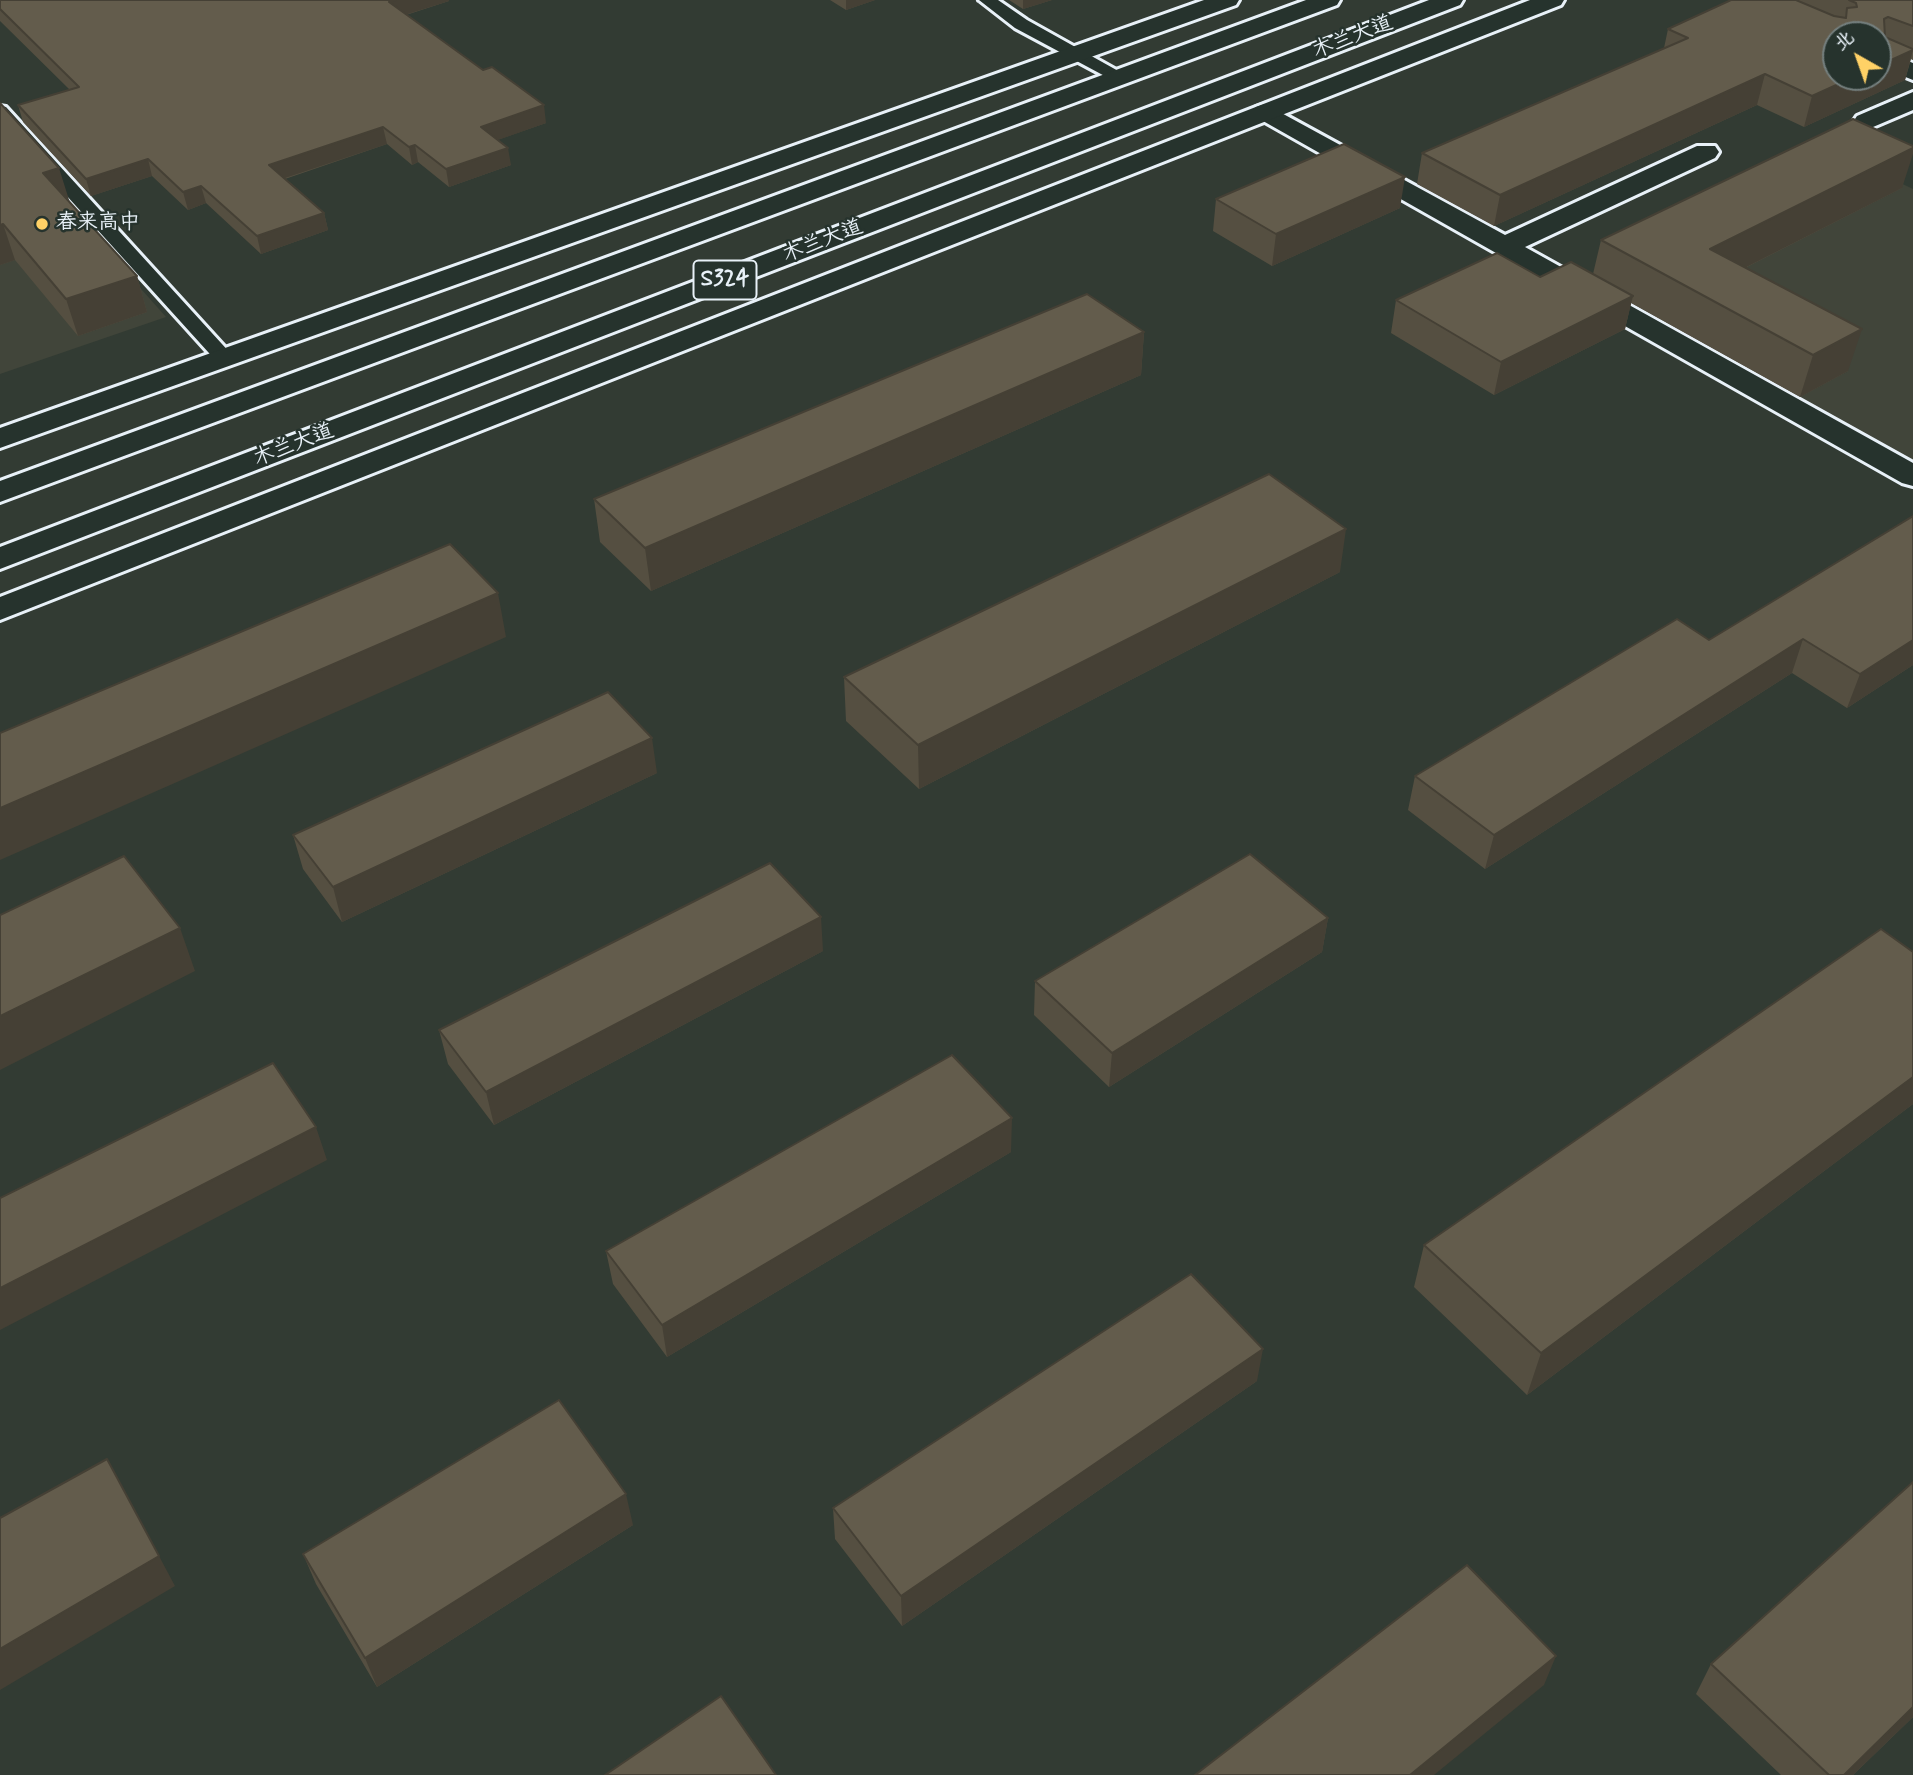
<!DOCTYPE html>
<html>
<head>
<meta charset="utf-8">
<style>
  body { margin:0 }
  #map { position:relative; width:1913px; height:1775px; overflow:hidden; background:#323b33; font-family:Mynerve,"LXGW WenKai TC",sans-serif }
  canvas { display:block }
  .north { position:absolute; left:1822px; top:21px; width:70px; height:70px; box-sizing:border-box; background:#26332d; border:2px solid #747f7e; border-radius:50%; rotate:320deg; font-size:19px; font-weight:700; line-height:28px; text-align:center; color:#e8f1f8 }
  .north::after { content:''; display:block; margin:auto; width:24px; height:32px; background:#ffd166; clip-path:polygon(50% 0,100% 100%,50% 72%,0 100%) }
</style>
</head>
<body>
<div id="map">
<canvas width="1913" height="1775"></canvas>
<div class="north">北</div>
</div>
<script>
const g = document.querySelector('canvas').getContext('2d');
g.lineJoin = 'round';
function fill(path, color) { g.fillStyle = color; g.fill(path, 'evenodd'); }
const poly = rows => new Path2D(rows.map(r => 'M' + r).join(''));
function strokePath(path, color, width, dash) { g.strokeStyle = color; g.lineWidth = width; g.lineCap = dash ? 'butt' : 'round'; g.setLineDash(dash || []); g.stroke(path); }
function drawText(font, color, halo, rows, align = 'center') {
  g.font = font + ' Mynerve,"LXGW WenKai TC",sans-serif'; g.lineWidth = 5; g.setLineDash([]); g.textBaseline = 'middle'; g.strokeStyle = halo; g.fillStyle = color; for (const [text, x, y, turn = 0] of rows) {
    g.save(); g.translate(x, y); g.rotate((+turn || 0) * Math.PI / 180); g.textAlign = isNaN(turn) ? turn : align; if (halo) g.strokeText(text, 0, 0); g.fillText(text, 0, 0); g.restore();
  }
}
fill(poly([
  [0,130,166,317,0,374],
  [1840,154,1913,189,1913,471,1578,284]
]), '#41453a');
const lane = poly([
  [979,0,998,0,1027,20,1129,77,1120,82,1114,81,1015,28,979,0],
  [0,106,6,107,232,355,235,359,232,363,218,363,0,122,0,106]
]);
const street = poly([
  [1878,49,1913,63,1913,80,1878,66,1878,49],
  [1913,92,1913,110,1866,130,1857,128,1853,122,1857,116,1913,92],
  [1265,104,1505,235,1697,146,1715,146,1719,152,1715,158,1525,247,1913,463,1913,486,1902,483,1256,117,1252,112,1256,107,1265,104]
]);
const primary = poly([
  [1204,0,1239,0,1236,5,0,448,0,428,1204,0],
  [1306,0,1340,0,1337,5,0,502,0,481,1306,0],
  [1429,0,1463,0,1460,5,0,569,0,547,1429,0],
  [1530,0,1564,0,1561,5,0,620,0,597,1530,0]
]);
strokePath(lane, '#e8f1f8', 6);
strokePath(street, '#e8f1f8', 6);
strokePath(primary, '#e8f1f8', 6);
fill(lane, '#26332d');
fill(street, '#26332d');
fill(primary, '#26332d');
fill(poly([
  [0,0,449,1,406,15,546,123,497,140,511,165,449,187,418,162,412,165,387,144,285,179,324,213,328,230,261,254,206,203,188,210,152,176,91,196,23,122,18,105,70,90,0,21],
  [830,0,875,0,846,10],
  [1009,0,1052,0,1023,9],
  [1731,0,1913,0,1913,60,1911,59,1905,80,1804,127,1757,105,1494,226,1417,184,1422,153,1664,48,1668,29],
  [0,103,70,203,137,276,147,312,78,336,15,260,0,265],
  [1902,188,1745,268,1848,371,1800,397,1631,303,1625,329,1494,395,1391,333,1396,300,1540,277,1593,274,1601,240],
  [1216,199,1400,208,1272,266,1213,231],
  [1144,332,1141,375,651,591,600,542,594,499],
  [1913,516,1913,665,1847,708,1792,673,1485,869,1408,810,1415,776,1709,640],
  [1340,572,919,789,846,721,844,677],
  [657,773,342,922,303,869,293,835],
  [1328,918,1322,952,1109,1087,1034,1015,1035,981],
  [823,951,494,1125,448,1064,439,1030],
  [1913,952,1913,1104,1527,1395,1414,1287,1424,1245],
  [1011,1152,667,1357,613,1284,606,1251],
  [1257,1381,902,1626,835,1539,833,1508],
  [633,1525,377,1687,316,1584,303,1554],
  [1711,1664,1913,1717,1853,1775,1781,1775,1696,1694]
]), '#554f41');
fill(poly([
  [396,0,449,0,449,1,392,19,389,2],
  [846,0,875,0,846,10],
  [1023,0,1052,0,1023,9],
  [1913,50,1905,80,1804,127,1812,96,1854,77,1878,77,1878,66],
  [1765,74,1757,105,1494,226,1500,195],
  [544,105,546,123,484,145,481,127],
  [383,127,387,144,273,182,269,165],
  [415,145,418,162,412,165,409,147],
  [508,148,511,165,449,187,446,169],
  [1913,148,1913,154,1902,188,1699,291,1710,249],
  [148,159,152,176,91,196,86,179],
  [59,168,70,203,43,173],
  [1405,177,1400,208,1272,266,1276,234],
  [201,186,206,203,188,210,183,192],
  [324,213,328,230,261,254,257,236],
  [3,224,15,260,0,265,0,225],
  [137,276,147,312,78,336,66,299],
  [1633,296,1625,329,1494,395,1501,362],
  [1862,329,1848,371,1800,397,1813,355],
  [1144,332,1141,375,651,591,645,548],
  [1346,529,1340,572,919,789,918,745],
  [498,593,506,637,0,860,0,808],
  [1803,639,1792,673,1485,869,1494,835],
  [1913,640,1913,665,1847,708,1860,674],
  [652,738,657,773,342,922,333,887],
  [821,917,823,951,494,1125,486,1092],
  [1328,918,1322,952,1109,1087,1112,1053],
  [180,928,195,971,0,1070,0,1016],
  [1913,1077,1913,1104,1527,1395,1541,1353],
  [1012,1118,1011,1152,667,1357,662,1325],
  [316,1127,327,1160,0,1330,0,1288],
  [1263,1349,1257,1381,902,1626,901,1596],
  [626,1494,633,1525,377,1687,365,1658],
  [159,1556,175,1586,0,1690,0,1649],
  [1556,1656,1544,1685,1434,1775,1410,1775],
  [1913,1707,1913,1717,1853,1775,1844,1775]
]), '#454035');
const building = poly([
  [0,0,396,0,389,2,483,70,492,67,544,105,481,127,508,148,446,169,415,145,409,147,383,127,269,165,324,213,257,236,201,186,183,192,148,159,86,179,18,105,79,87,0,9,0,0],
  [1731,0,1796,0,1834,16,1846,18,1847,8,1857,7,1856,3,1849,0,1913,0,1913,26,1888,17,1884,19,1885,37,1913,49,1913,50,1878,66,1878,35,1836,35,1836,77,1854,77,1812,96,1765,74,1500,195,1422,153,1688,38,1668,29,1731,0],
  [0,103,59,168,43,173,137,276,66,299,3,224,0,225,0,103],
  [1853,119,1913,146,1913,148,1710,249,1862,329,1813,355,1601,240,1853,119],
  [1344,144,1405,177,1276,234,1216,199,1344,144],
  [1497,253,1540,277,1571,262,1633,296,1501,362,1396,300,1497,253],
  [1087,294,1144,332,645,548,594,499,1087,294],
  [1269,474,1346,529,918,745,844,677,1269,474],
  [1913,516,1913,640,1860,674,1803,639,1494,835,1415,776,1677,619,1709,640,1913,516],
  [450,544,498,593,0,808,0,733,450,544],
  [608,692,652,738,333,887,293,835,608,692],
  [1250,854,1328,918,1112,1053,1035,981,1250,854],
  [124,856,180,928,0,1016,0,915,124,856],
  [770,863,821,917,486,1092,439,1030,770,863],
  [1881,929,1913,952,1913,1077,1541,1353,1424,1245,1881,929],
  [952,1055,1012,1118,662,1325,606,1251,952,1055],
  [273,1063,316,1127,0,1288,0,1198,273,1063],
  [1191,1274,1263,1349,901,1596,833,1508,1191,1274],
  [559,1400,626,1494,365,1658,303,1554,559,1400],
  [107,1459,159,1556,0,1649,0,1518,107,1459],
  [1913,1482,1913,1707,1844,1775,1829,1775,1711,1664,1913,1482],
  [1467,1565,1556,1656,1410,1775,1195,1775,1467,1565],
  [721,1696,776,1775,605,1775,721,1696]
]);
fill(building, '#635c4c');
strokePath(building, '#454035', 2);
for (const [x, y, r, color] of [
  [42,224,7,"#ffd166"]
]) { const dot = new Path2D(); dot.arc(x, y, r, 0, 2 * Math.PI); g.fillStyle = color; g.fill(dot); strokePath(dot, '#26332d', 2.5); }
drawText('21px', '#e8f1f8', '#26332d', [
  ["木兰大道",1353,38,-21],
  ["木兰大道",823,242,-21],
  ["木兰大道",294,446,-21]
]);
drawText('21px', '#e8f1f8', '#26332d', [
  ["春来高中",56,224]
], 'left');
for (const [x, y, w] of [
  [725,280,63]
]) { const box = new Path2D(); box.roundRect(x - w / 2, y - 19.5, w, 39, 5); g.fillStyle = '#26332d'; g.fill(box); strokePath(box, '#e8f1f8', 2); }
drawText('bold 23px', '#e8f1f8', null, [
  ["S324",725,280]
]);
</script>
</body>
</html>
